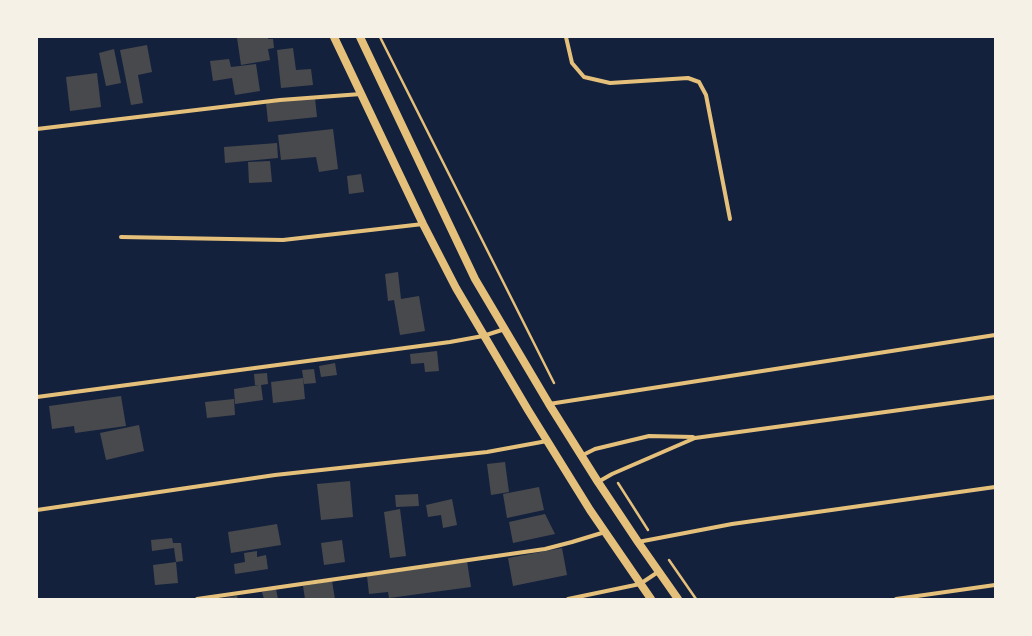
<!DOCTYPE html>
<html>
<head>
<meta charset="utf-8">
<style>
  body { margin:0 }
  #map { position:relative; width:1032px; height:636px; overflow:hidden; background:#14213d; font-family:"Titillium Web",sans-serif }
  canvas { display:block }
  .frame { position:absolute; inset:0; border:38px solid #f6f1e7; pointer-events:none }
</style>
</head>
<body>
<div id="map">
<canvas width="1032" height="636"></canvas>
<div class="frame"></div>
</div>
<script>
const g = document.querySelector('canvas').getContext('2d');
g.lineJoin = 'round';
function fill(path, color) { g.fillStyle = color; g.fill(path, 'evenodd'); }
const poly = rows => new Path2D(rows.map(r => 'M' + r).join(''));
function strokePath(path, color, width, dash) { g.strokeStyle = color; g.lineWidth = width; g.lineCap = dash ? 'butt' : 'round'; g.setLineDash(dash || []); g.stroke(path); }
fill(poly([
  [244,37,268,37,268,39,273,39,274,48,268,49,270,60,241,65,237,38],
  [147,45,152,72,138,75,143,103,131,105,120,50],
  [293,48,296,70,311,69,313,85,281,88,277,50],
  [114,49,121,83,106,86,99,53],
  [229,59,231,67,256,64,260,91,235,95,232,78,213,81,210,61],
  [97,73,101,107,70,111,66,77],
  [315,98,317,117,268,122,266,103],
  [333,129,338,169,319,172,316,157,281,160,278,135],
  [277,143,278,158,225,163,224,147],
  [270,161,272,182,249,183,248,162],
  [361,174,364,192,349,194,347,176],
  [398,272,401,299,419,296,425,331,400,335,394,300,388,301,385,274],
  [437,351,439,371,425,372,424,363,411,364,410,354],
  [335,363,337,375,321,377,319,366],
  [314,369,316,383,304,384,302,370],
  [267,373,268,384,261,385,263,400,235,404,234,389,259,385,255,385,254,374],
  [303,378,305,399,273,403,271,382],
  [121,396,126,426,75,433,74,426,52,429,49,406],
  [234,399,235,415,207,418,205,402],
  [139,425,144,451,106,460,100,433],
  [505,462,509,492,491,495,487,464],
  [350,481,353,517,321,520,317,484],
  [539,487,544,510,507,518,503,494],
  [418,494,419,506,396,507,395,495],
  [452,499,457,525,443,528,441,515,428,517,426,505],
  [400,509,406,556,390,558,384,512],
  [545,514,555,534,513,543,509,522],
  [277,524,281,545,231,553,228,532],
  [172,538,173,543,181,543,183,561,176,562,178,583,155,585,153,565,176,562,174,548,152,551,151,540],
  [342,540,345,562,324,565,321,543],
  [562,548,567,575,513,586,508,558],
  [257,551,257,557,266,555,268,569,235,574,234,564,245,562,244,553],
  [467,561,471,587,389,598,388,592,369,594,367,576],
  [332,581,335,599,305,599,303,586],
  [276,589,278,599,264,599,262,592],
  [237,596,238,599,222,599,222,598]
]), '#48494c');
strokePath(poly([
  [380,37,554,383],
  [618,483,648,530],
  [669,560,696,599]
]), '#e5c07b', 2.5);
strokePath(poly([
  [566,37,572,63,584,77,610,83,688,78,699,82,706,95,730,219],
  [37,129,280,100,361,94],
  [121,237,283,240,423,224],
  [37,397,450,342,483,336,505,329],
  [549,404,995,335],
  [581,456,595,449,649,436,693,437],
  [598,482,612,474,695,438,995,397],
  [37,510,275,475,487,452,547,441],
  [638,542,732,524,995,487],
  [197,599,545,549,572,542,605,532],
  [568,599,640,584,658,572],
  [896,599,995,585]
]), '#e5c07b', 4);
strokePath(poly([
  [334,37,423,224,456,288,528,410,590,510,651,599],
  [360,37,475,279,549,404,598,482,638,542,678,599]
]), '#e5c07b', 8);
</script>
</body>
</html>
